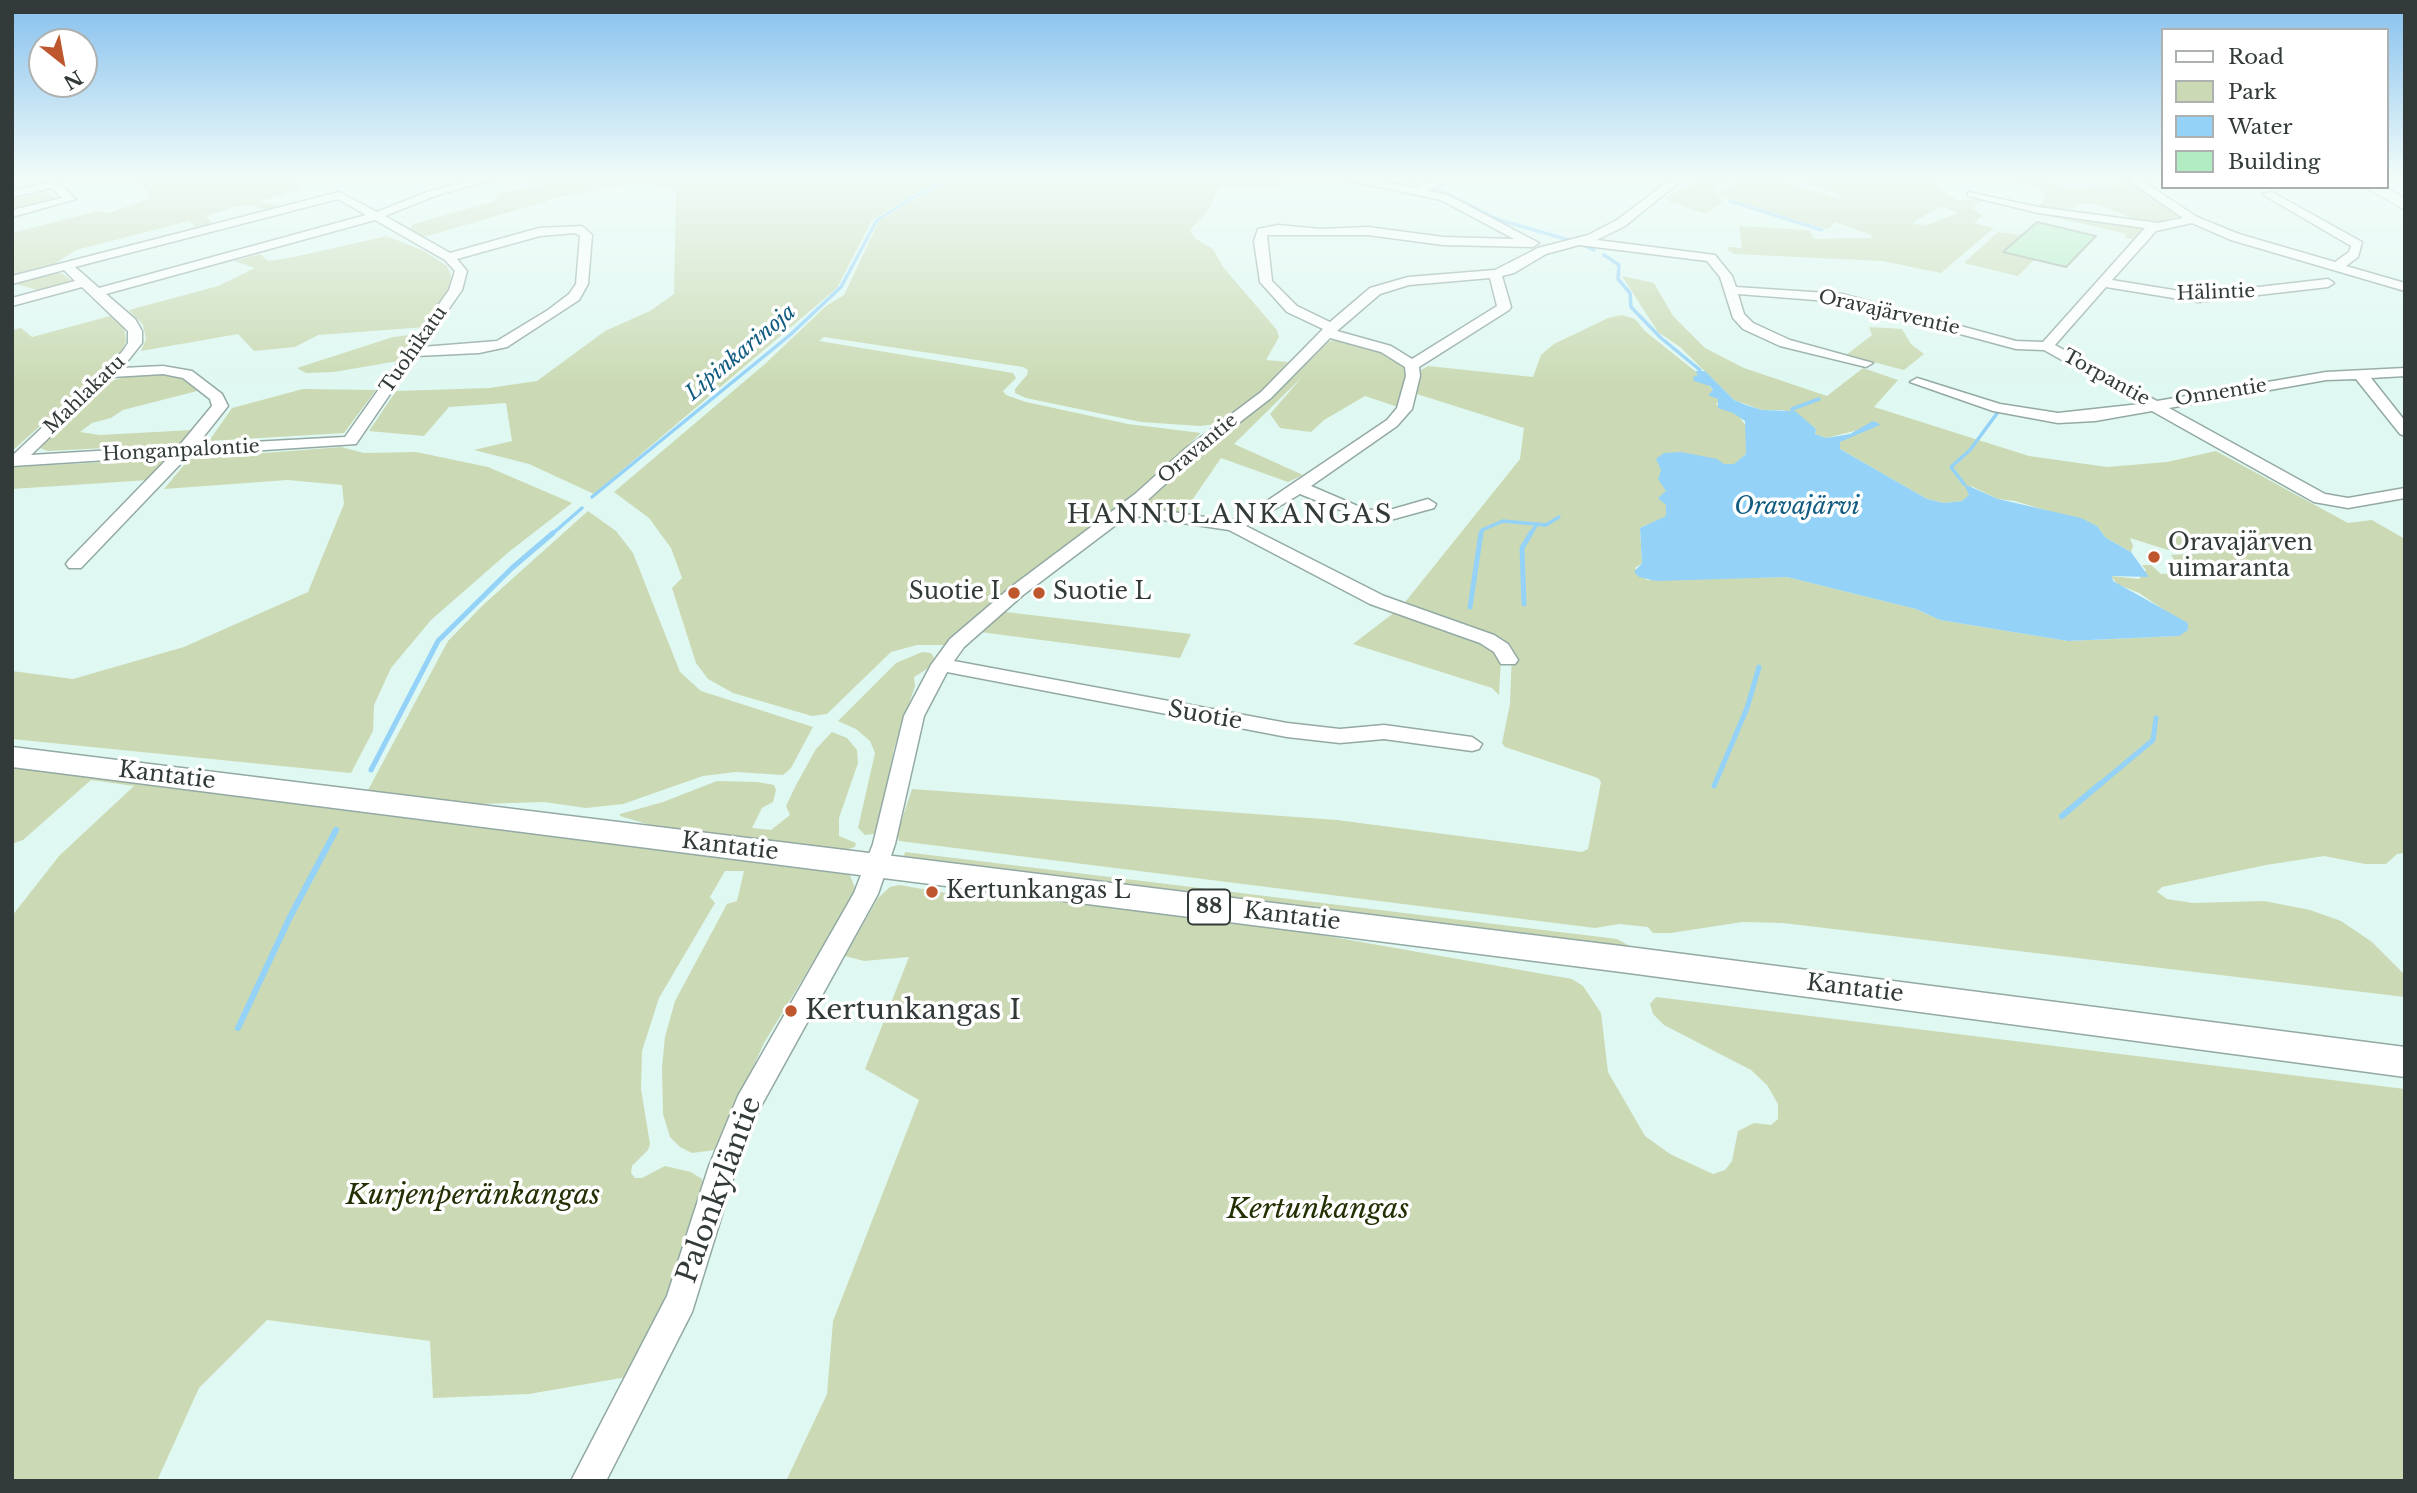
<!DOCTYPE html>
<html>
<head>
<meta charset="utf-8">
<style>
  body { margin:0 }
  #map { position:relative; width:2417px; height:1493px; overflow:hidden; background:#e0f8f2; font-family:"Libre Baskerville",serif }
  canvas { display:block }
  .frame { position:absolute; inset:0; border:14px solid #323b39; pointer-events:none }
  .legend { position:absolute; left:2161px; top:28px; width:228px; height:161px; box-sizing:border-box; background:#fff; border:2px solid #adb1b0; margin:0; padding:9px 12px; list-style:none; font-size:21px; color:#323b39 }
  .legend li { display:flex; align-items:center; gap:14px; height:35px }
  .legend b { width:35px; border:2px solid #adb1b0 }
  .north { position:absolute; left:28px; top:28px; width:70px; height:70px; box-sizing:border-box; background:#fff; border:2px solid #adb1b0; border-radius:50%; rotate:149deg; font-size:19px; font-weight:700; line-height:28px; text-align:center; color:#323b39 }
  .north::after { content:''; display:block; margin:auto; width:24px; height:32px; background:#be572d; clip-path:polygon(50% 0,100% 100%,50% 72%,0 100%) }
</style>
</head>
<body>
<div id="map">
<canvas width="2417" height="1493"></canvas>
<div class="frame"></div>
<ul class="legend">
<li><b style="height:9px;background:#fff"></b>Road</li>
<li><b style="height:19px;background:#cbdab4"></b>Park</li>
<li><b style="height:19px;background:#94d2f8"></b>Water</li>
<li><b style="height:19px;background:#b2ecc2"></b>Building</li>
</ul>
<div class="north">N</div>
</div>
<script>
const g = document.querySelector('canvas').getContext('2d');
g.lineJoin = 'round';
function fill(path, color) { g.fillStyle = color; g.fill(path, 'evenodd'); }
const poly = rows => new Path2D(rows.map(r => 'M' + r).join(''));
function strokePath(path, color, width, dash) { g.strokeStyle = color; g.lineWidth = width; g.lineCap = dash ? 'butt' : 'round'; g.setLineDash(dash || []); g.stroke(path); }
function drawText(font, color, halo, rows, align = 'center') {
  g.font = font + ' "Libre Baskerville",serif'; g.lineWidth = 7; g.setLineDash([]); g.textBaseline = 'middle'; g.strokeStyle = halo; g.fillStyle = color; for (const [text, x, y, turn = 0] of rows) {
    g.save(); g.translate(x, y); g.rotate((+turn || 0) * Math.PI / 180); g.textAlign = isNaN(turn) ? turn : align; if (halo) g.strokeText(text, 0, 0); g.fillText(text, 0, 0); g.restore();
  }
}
fill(poly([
  [128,175,150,175,155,180,174,175,332,175,326,178,293,181,302,188,261,201,277,206,266,210,250,205,234,207,206,216,214,225,198,229,189,221,76,250,48,268,12,277,12,233,98,211,109,213,150,198,146,190],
  [534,175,564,176,956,175,916,193,872,220,837,288,594,494,529,464,474,450,512,441,506,403,449,407,424,436,369,431,396,391,489,388,537,381,605,331,650,311,674,294,676,192,642,181,561,197,424,237,409,230,413,224,495,201,498,193,541,185,527,181],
  [966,175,1289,175,1277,187,1219,187,1209,210,1190,230,1195,238,1213,249,1223,267,1277,330,1279,337,1266,360,1288,362,1262,390,1216,424,1200,426,1141,422,1026,398,1015,393,1015,389,1027,375,1028,370,1023,367,824,337,819,341,1013,373,1016,378,1003,391,1006,395,1026,402,1128,424,1201,433,1148,483,1067,544,945,645,917,645,891,652,827,714,812,716,733,693,708,679,696,663,672,588,682,578,671,548,649,518,614,492,766,363,826,306,844,295,879,221,922,195],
  [1700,175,1740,176,1717,185,1713,191,1724,201,1706,214,1667,201,1667,196,1693,183,1691,180],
  [1838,175,1949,175,1934,184,1956,200,1982,200,1972,209,1983,215,1974,223,1994,228,1941,273,1882,261,1734,254,1729,251,1727,247,1742,248,1739,226,1809,230,1814,239,1872,238,1871,235,1836,222,1827,229,1716,195,1748,177,1776,179,1843,200,1834,192,1806,185,1808,179],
  [1941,206,1958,213,1924,226,1912,223],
  [2002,175,2039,175,2067,189,2126,184,2114,178,2126,177,2180,216,2155,223,2136,220,2097,204,2078,204,2072,209,2038,208,2045,198,2041,188,2017,183],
  [44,192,54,195,56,200,12,211,12,199],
  [2046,213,2146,227,2133,239,2125,238,2127,234,2041,214],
  [1998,232,2022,235,2004,252,2035,259,2018,276,1964,263],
  [387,236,424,251,447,266,451,275,450,286,426,327,318,335,295,347,254,351,238,334,141,351,146,339,143,325,129,310,218,286,255,268,234,261,260,254,268,261,294,257],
  [52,271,63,274,73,282,38,290,12,283],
  [1622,276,1654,283,1673,316,1705,348,1744,368,1827,396,1863,368,1898,380,1874,407,2029,456,2107,467,2167,462,2216,451,2348,523,2372,520,2405,539,2405,853,2397,854,2386,864,2365,864,2324,856,2266,865,2162,887,2157,892,2167,899,2193,903,2264,901,2310,910,2341,921,2372,942,2405,975,2405,997,1783,923,1742,922,1671,933,1653,933,1648,927,1619,924,1595,928,899,841,897,834,912,789,1337,820,1582,852,1588,849,1601,782,1598,778,1505,747,1502,743,1510,704,1512,651,1402,606,1520,459,1524,428,1417,394,1421,370,1428,366,1533,377,1541,355,1554,344,1608,318,1622,315,1635,319,1646,332,1695,371,1713,390,1719,401,1716,404,1739,416,1746,426,1746,454,1735,464,1724,464,1704,457,1661,470,1666,491,1666,517,1640,528,1642,563,1635,568,1647,580,1787,577,1916,609,1940,620,2068,641,2179,636,2163,609,2139,593,2117,584,2111,576,2139,579,2146,570,2142,565,2151,565,2161,574,2176,573,2177,564,2171,555,2205,553,2219,548,2212,544,2168,550,2130,538,2133,546,2131,552,2106,538,2097,526,2015,501,1998,499,1971,486,1970,495,1962,501,1944,503,1927,499,1840,449,1840,442,1871,427,1826,438,1815,434,1816,429,1796,414,1784,410,1762,410,1734,400,1680,347,1658,332],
  [114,315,124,326,126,341,121,354,12,451,12,330,21,328,32,337],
  [1869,327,1902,329,1911,344,1924,354,1904,370,1846,355,1872,335],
  [418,334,398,361,334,372,306,373,297,368,393,337],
  [1337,339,1380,350,1404,363,1408,371,1398,407,1365,396,1324,420,1311,432,1280,428,1270,414,1302,377,1234,444,1303,475,1288,482,1221,458,1184,512,1179,514,1145,506,1146,499,1196,454,1275,393,1325,343],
  [136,374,170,374,189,379,197,391,123,410,111,418,92,423,80,432,100,435,192,430,182,444,48,451,40,448,107,382],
  [303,389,376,390,344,433,209,441,232,408],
  [341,447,364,453,416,452,488,467,572,503,510,551,431,620,391,668,374,705,373,731,351,773,12,739,12,671,73,679,184,647,308,592,344,504,342,485,288,480,164,489,189,459],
  [162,459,165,464,149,480,12,489,12,467],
  [588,511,616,531,633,553,680,672,701,691,813,727,791,768,783,775,736,772,703,776,623,804,586,808,544,802,479,804,367,792,448,641,483,605],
  [1004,611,1006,612,1191,634,1180,658,980,632],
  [1395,612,1490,645,1501,659,1499,695,1492,688,1353,644],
  [922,652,931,653,934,658,927,669,914,677,915,686,894,749,883,811,877,830,874,834,865,835,858,828,875,753,870,741,856,729,838,721,896,663],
  [832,732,847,738,857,750,858,763,839,818,839,836,856,843,855,847,842,851,730,835,709,835,657,827,620,816,620,814,663,802,717,781,757,782,774,785,776,790,773,802,762,808,752,828,771,830,790,815,786,806,796,785,816,749],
  [12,765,850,875,856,891,764,1043,715,1150,692,1153,680,1147,670,1137,663,1114,662,1067,665,1037,675,1001,727,904,737,901,744,871,725,871,710,897,715,903,659,998,642,1051,641,1089,650,1144,648,1150,632,1166,631,1173,635,1178,642,1178,665,1166,691,1172,702,1179,705,1188,673,1283,627,1377,529,1394,433,1398,430,1341,267,1320,199,1388,157,1481,12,1481,12,916,59,856,134,786,91,780,23,840,12,844],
  [905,852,1617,939,1628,945,1625,948,989,870,904,856],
  [899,885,952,894,1002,894,1090,903,1287,929,1572,979,1583,986,1601,1013,1608,1072,1645,1136,1670,1154,1713,1174,1725,1170,1732,1161,1738,1131,1754,1123,1771,1125,1778,1119,1778,1104,1767,1085,1751,1070,1664,1025,1653,1014,1650,1004,1656,997,2405,1089,2405,1481,786,1481,827,1394,833,1321,919,1100,865,1069,909,957,864,961,845,956,878,898,890,887]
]), '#cbdab4');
fill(poly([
  [1695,371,1705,371,1734,400,1746,405,1762,410,1795,411,1816,429,1815,434,1826,438,1850,434,1873,421,1878,423,1880,425,1840,442,1840,449,1927,499,1944,503,1962,501,1969,495,1964,484,1998,499,2081,518,2097,526,2106,538,2131,552,2149,577,2112,576,2113,581,2188,623,2188,630,2179,636,2068,641,1940,620,1916,609,1787,577,1656,581,1639,577,1634,572,1642,563,1640,528,1666,516,1666,505,1658,498,1666,491,1658,479,1661,470,1656,459,1664,453,1681,452,1717,459,1724,464,1734,464,1746,454,1745,421,1733,413,1718,408,1718,399,1708,395,1713,390,1710,386,1694,381,1693,377,1698,375]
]), '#94d2f8');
strokePath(poly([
  [1404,175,1419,184],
  [1439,190,1499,220,1569,240],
  [1730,201,1822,230],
  [1585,246,1594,250],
  [1604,255,1619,265,1618,279,1630,293,1631,307,1661,338,1700,370],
  [1792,409,1819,399],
  [1964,484,1951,467,1970,450,1998,412],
  [592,497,790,335,841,287,877,220,919,194,961,175],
  [551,535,582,508],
  [1481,535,1482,530,1503,521,1546,525,1559,517],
  [1530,535,1537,524]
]), '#94d2f8', 3.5);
strokePath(poly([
  [1524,604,1522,548,1531,533],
  [1470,607,1481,533],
  [371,770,438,641,512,568,553,533],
  [1714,786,1747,708,1759,667],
  [2098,786,2153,740,2156,718]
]), '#94d2f8', 5);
strokePath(poly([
  [2062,816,2100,784],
  [238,1028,290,917,336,830]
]), '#94d2f8', 6);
const building = poly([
  [2037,222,2096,236,2066,267,2003,252,2037,222]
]);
fill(building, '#b2ecc2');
strokePath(building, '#9fb0a3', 2);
const minor = poly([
  [39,175,51,175,76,199,12,217,12,210,62,198,52,188,12,197,12,191,47,183,39,175],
  [490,175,507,175,435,196,385,216,450,253,539,228,582,226,592,235,588,284,579,300,507,347,479,353,416,356,356,444,189,455,81,568,69,568,66,564,69,560,170,456,12,466,12,456,122,352,128,343,128,331,82,287,12,306,12,298,75,281,64,270,12,284,12,276,339,192,377,212,427,192,490,175],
  [338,199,366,215,99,288,75,267,338,199],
  [375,220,445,260,455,271,449,290,345,437,197,445,228,406,222,394,192,371,163,366,122,368,142,343,142,331,135,319,106,294,375,220],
  [575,233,580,236,576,284,569,294,548,310,497,341,422,347,462,290,467,271,457,259,540,236,575,233],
  [163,374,183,378,210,399,212,406,179,446,31,455,112,377,163,374],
  [1325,175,1346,175,1416,188,1446,175,1459,175,1428,191,1448,195,1539,243,1533,247,1443,245,1368,235,1267,235,1272,281,1297,306,1330,322,1370,288,1408,277,1495,270,1538,248,1588,235,1617,220,1676,175,1688,175,1625,226,1597,240,1715,255,1732,276,1736,287,1842,294,2016,341,2043,342,2145,228,2038,213,1968,196,1968,192,2038,207,2158,223,2183,218,2121,175,2134,175,2197,217,2239,234,2335,262,2349,252,2351,246,2262,194,2272,192,2362,242,2358,257,2346,266,2405,283,2405,291,2231,240,2192,223,2156,231,2112,280,2198,294,2328,279,2334,283,2328,287,2198,302,2106,287,2055,345,2157,401,2326,372,2405,368,2405,376,2371,378,2405,421,2405,436,2400,434,2356,379,2326,380,2169,408,2325,494,2348,498,2405,488,2405,498,2348,508,2314,502,2152,411,2095,421,2058,423,1993,411,1910,382,1917,378,2000,404,2058,413,2140,404,2044,350,2016,349,1841,302,1738,294,1744,314,1753,323,1790,340,1873,363,1866,367,1780,346,1743,329,1733,318,1720,277,1707,261,1579,245,1546,254,1514,273,1502,276,1511,307,1509,310,1419,367,1420,376,1412,409,1397,426,1311,486,1367,510,1393,509,1428,499,1436,504,1434,508,1394,519,1365,520,1300,494,1246,526,1384,596,1494,635,1508,644,1518,660,1515,664,1501,664,1494,652,1480,643,1370,604,1229,530,1129,515,1023,595,964,647,954,661,1287,723,1340,729,1384,725,1472,737,1482,744,1479,749,1472,751,1384,739,1340,743,1287,737,947,672,924,716,895,844,878,894,760,1108,737,1166,692,1312,606,1481,571,1481,667,1296,709,1166,738,1096,854,893,873,844,904,716,931,665,950,639,1011,587,1135,494,1184,450,1261,392,1323,329,1287,312,1260,282,1254,241,1258,229,1278,225,1321,229,1368,227,1443,237,1514,239,1441,200,1325,175],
  [1490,278,1497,306,1412,359,1391,346,1337,331,1380,294,1409,285,1490,278],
  [1330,338,1381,352,1405,367,1406,376,1397,408,1387,420,1261,505,1231,521,1140,507,1196,456,1271,398,1330,338]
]);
const major = poly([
  [12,747,1629,947,2405,1047,2405,1077,1629,973,12,767,12,747]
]);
const highway = poly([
  [2364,187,2385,187,2405,198,2405,210,2364,187]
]);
strokePath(minor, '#93a9a4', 3);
strokePath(major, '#93a9a4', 3);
strokePath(highway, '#93a9a4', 2);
fill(minor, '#fff');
fill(major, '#fff');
fill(highway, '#fff');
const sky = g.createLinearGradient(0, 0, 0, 384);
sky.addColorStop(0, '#86c0ee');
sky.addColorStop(0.46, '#f1fcf9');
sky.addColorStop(1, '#f1fcf900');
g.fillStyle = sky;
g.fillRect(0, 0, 2417, 384);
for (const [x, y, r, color] of [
  [2154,557,7,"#be572d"],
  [1014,593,7,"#be572d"],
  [1039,593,7,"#be572d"],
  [932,892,7,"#be572d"],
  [791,1011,7,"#be572d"]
]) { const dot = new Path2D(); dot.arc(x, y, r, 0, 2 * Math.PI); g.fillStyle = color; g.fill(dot); strokePath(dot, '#fff', 2.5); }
drawText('19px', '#323b39', '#fff', [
  ["Hälintie",2216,293,-2],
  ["Oravajärventie",1889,313,13],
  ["Tuohikatu",414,350,-55],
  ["Torpantie",2106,378,29],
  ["Onnentie",2221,393,-9],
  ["Mahlakatu",85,395,-44],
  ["Oravantie",1198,449,-40],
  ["Honganpalontie",181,451,-3]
]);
drawText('italic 21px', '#115c80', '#fff', [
  ["Lipinkarinoja",741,353,-40]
]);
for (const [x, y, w] of [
  [1209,907,42]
]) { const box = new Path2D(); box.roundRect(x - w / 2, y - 17.5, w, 35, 5); g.fillStyle = '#fff'; g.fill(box); strokePath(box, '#323b39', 2); }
drawText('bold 21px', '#323b39', null, [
  ["88",1209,907]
]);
drawText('23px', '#323b39', '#fff', [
  ["Oravajärven",2168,544],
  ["uimaranta",2168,570],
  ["Suotie I",1000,593,"right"],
  ["Suotie L",1053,593],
  ["Kertunkangas L",946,892]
], 'left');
drawText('23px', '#323b39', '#fff', [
  ["Suotie",1205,716,10],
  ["Kantatie",167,776,7],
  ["Kantatie",730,847,7],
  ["Kantatie",1292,917,7],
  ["Kantatie",1855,989,7]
]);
drawText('italic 24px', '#115c80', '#fff', [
  ["Oravajärvi",1797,507]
]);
g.letterSpacing = '2px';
drawText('26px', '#323b39', '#fff', [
  ["HANNULANKANGAS",1230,516]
]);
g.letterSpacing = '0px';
drawText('28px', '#323b39', '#fff', [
  ["Kertunkangas I",805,1011]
], 'left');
drawText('28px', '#323b39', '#fff', [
  ["Palonkyläntie",720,1190,-70]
]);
drawText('italic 28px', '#233004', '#fff', [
  ["Kurjenperänkangas",473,1196],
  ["Kertunkangas",1318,1210]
]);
</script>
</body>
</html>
